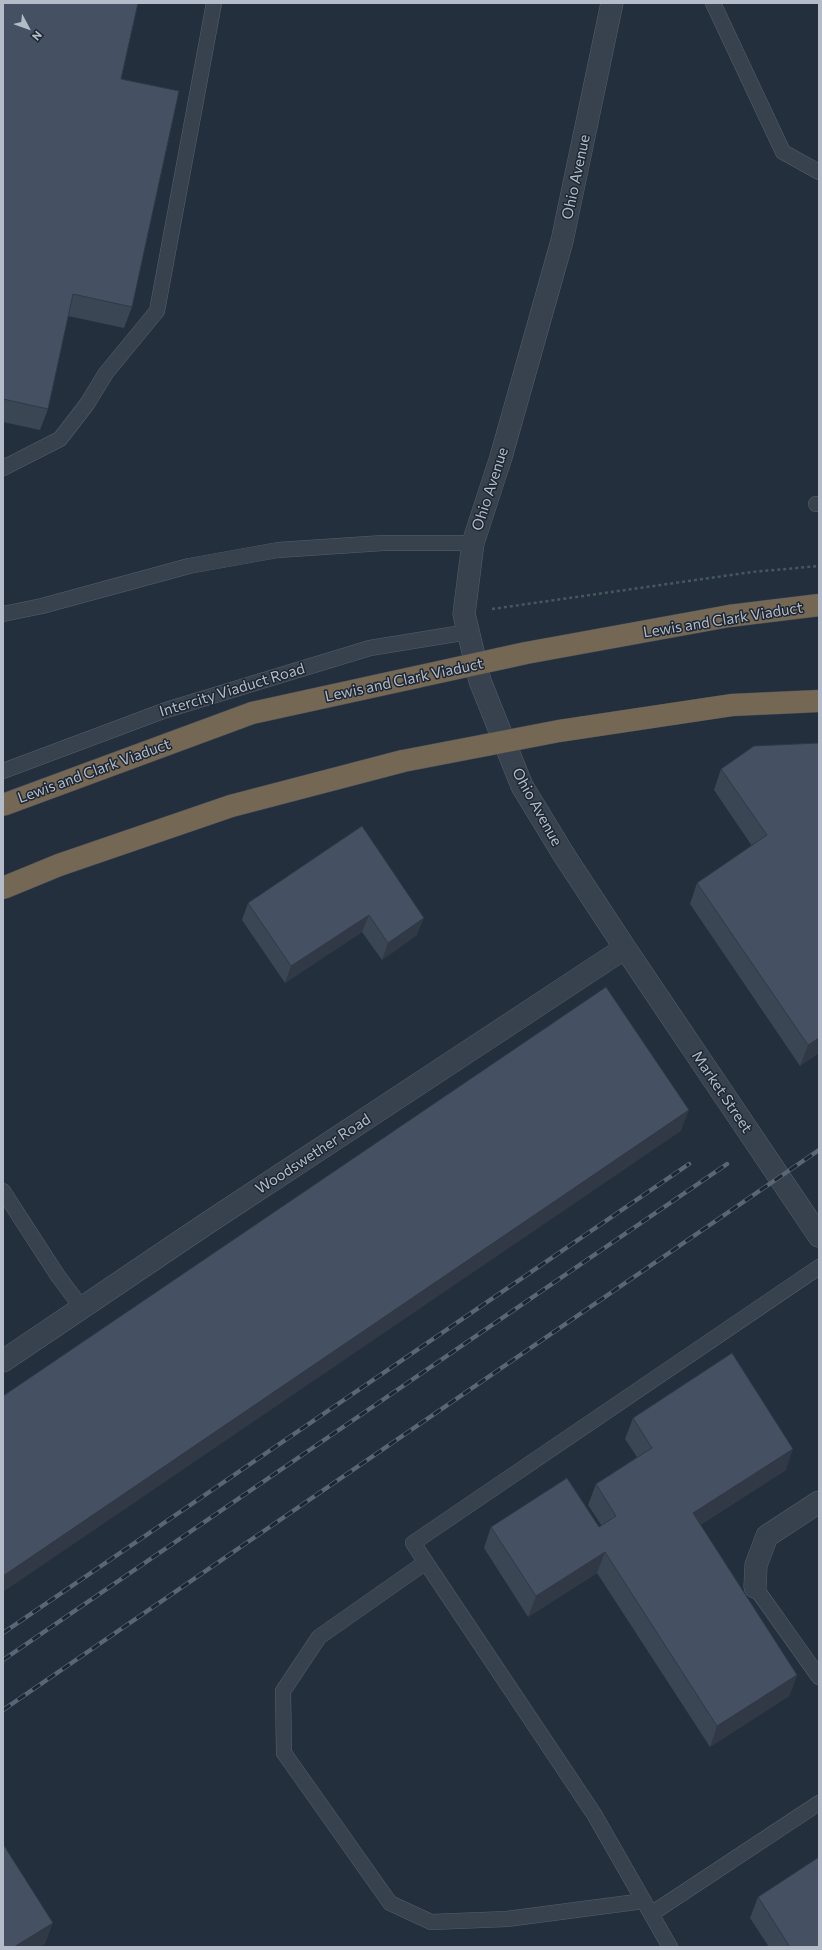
<!DOCTYPE html>
<html>
<head>
<meta charset="utf-8">
<style>
  body { margin:0 }
  #map { position:relative; width:822px; height:1950px; overflow:hidden; background:#242f3e; font-family:Commissioner,sans-serif }
  canvas { display:block }
  .frame { position:absolute; inset:0; border:4px solid #b4bcc9; pointer-events:none }
  .north { position:absolute; left:8px; top:8px; width:40px; height:40px; -webkit-text-stroke:3px #1d2633; paint-order:stroke; rotate:131deg; font-size:11px; font-weight:700; line-height:16px; text-align:center; color:#b4bcc9 }
  .north::after { content:''; display:block; margin:auto; width:14px; height:18px; background:#b4bcc9; clip-path:polygon(50% 0,100% 100%,50% 72%,0 100%) }
</style>
</head>
<body>
<div id="map">
<canvas width="822" height="1950"></canvas>
<div class="frame"></div>
<div class="north">N</div>
</div>
<script>
const g = document.querySelector('canvas').getContext('2d');
g.lineJoin = 'round';
const poly = rows => new Path2D(rows.map(r => 'M' + r).join(''));
function strokePath(path, color, width, dash) { g.strokeStyle = color; g.lineWidth = width; g.lineCap = dash ? 'butt' : 'round'; g.setLineDash(dash || []); g.stroke(path); }
function fill(path, color) { g.fillStyle = color; g.fill(path, 'evenodd'); }
function drawText(font, color, halo, rows, align = 'center') {
  g.font = font + ' Commissioner,sans-serif'; g.lineWidth = 3; g.setLineDash([]); g.textBaseline = 'middle'; g.strokeStyle = halo; g.fillStyle = color; for (const [text, x, y, turn = 0] of rows) {
    g.save(); g.translate(x, y); g.rotate((+turn || 0) * Math.PI / 180); g.textAlign = isNaN(turn) ? turn : align; if (halo) g.strokeText(text, 0, 0); g.fillText(text, 0, 0); g.restore();
  }
}
const service = poly([
  [713,3,783,152,819,172],
  [3,468,60,439,87,404,106,373,157,311,214,3],
  [816,504,819,504],
  [3,614,42,606,189,566,278,550,383,543,473,543],
  [3,771,166,710,370,648,468,632],
  [3,1191,58,1276,82,1308],
  [426,1562,319,1637,283,1691,284,1753,390,1903,431,1922,507,1919,644,1901],
  [755,1587,819,1677],
  [651,1914,819,1803],
  [670,1947,594,1814,413,1543,819,1267]
]);
const minor = poly([
  [612,3,562,241,501,457,473,543,464,614,480,681,522,786,564,855,625,948,819,1236],
  [3,1361,206,1224,625,948],
  [755,1587,756,1565,767,1536,819,1502]
]);
strokePath(service, '#565f6c', 16);
strokePath(minor, '#565f6c', 23);
strokePath(poly([
  [492,609,752,572,819,566]
]), '#44595c', 2.5, [3, 3]);
strokePath(service, '#38414e', 15);
strokePath(minor, '#38414e', 22);
const rail = poly([
  [3,1633,689,1164],
  [3,1660,727,1164],
  [3,1710,819,1150]
]);
strokePath(rail, '#5a6575', 4.5);
strokePath(rail, '#1d2633', 3, [9]);
const motorwayBridge = poly([
  [3,805,252,713,526,653,729,616,819,605],
  [3,888,59,865,231,806,403,761,559,731,732,705,819,701]
]);
strokePath(motorwayBridge, '#434c59', 23, []);
strokePath(motorwayBridge, '#746855', 22);
fill(poly([
  [3,3,121,79,132,307,124,328,68,316,48,409,40,430,3,422],
  [754,746,819,1053,800,1066,690,904,697,883,752,846,714,790,721,769],
  [362,826,417,935,382,960,362,932,285,983,242,920,248,903],
  [633,1418,786,1470,700,1525,797,1675,789,1696,710,1747,597,1573,528,1617,484,1548,491,1527,599,1527,602,1526,588,1505,596,1484,637,1457,625,1439],
  [758,1897,819,1947,769,1947,750,1918]
]), '#3b4654');
fill(poly([
  [369,915,362,932,285,983,291,966],
  [424,918,417,935,382,960,388,943],
  [819,1038,819,1053,800,1066,808,1045],
  [689,1110,681,1131,3,1592,3,1576],
  [793,1449,786,1470,685,1534,693,1513],
  [605,1552,597,1573,528,1617,536,1596],
  [797,1675,789,1696,710,1747,717,1726],
  [53,1923,45,1944,40,1947,14,1947]
]), '#303945');
const building = poly([
  [3,3,138,3,121,79,179,91,132,307,73,294,48,409,3,399,3,3],
  [819,743,819,1038,808,1045,697,883,767,835,721,769,754,746,819,743],
  [362,826,424,918,388,943,369,915,291,966,248,903,362,826],
  [606,987,689,1110,3,1576,3,1396,606,987],
  [732,1353,793,1449,693,1513,797,1675,717,1726,605,1552,536,1596,491,1527,567,1478,599,1527,616,1516,596,1484,652,1448,633,1418,732,1353],
  [3,1844,53,1923,14,1947,3,1947,3,1844],
  [819,1857,819,1947,790,1947,758,1897,819,1857]
]);
fill(building, '#455162');
strokePath(building, '#303945', 1);
drawText('15px', '#b4bcc9', '#1d2633', [
  ["Ohio Avenue",576,177,-78],
  ["Ohio Avenue",490,489,-72],
  ["Lewis and Clark Viaduct",723,620,-9],
  ["Lewis and Clark Viaduct",404,680,-12],
  ["Intercity Viaduct Road",232,690,-17],
  ["Lewis and Clark Viaduct",94,771,-20],
  ["Ohio Avenue",537,807,61],
  ["Market Street",722,1092,56],
  ["Woodswether Road",313,1154,-33]
]);
</script>
</body>
</html>
